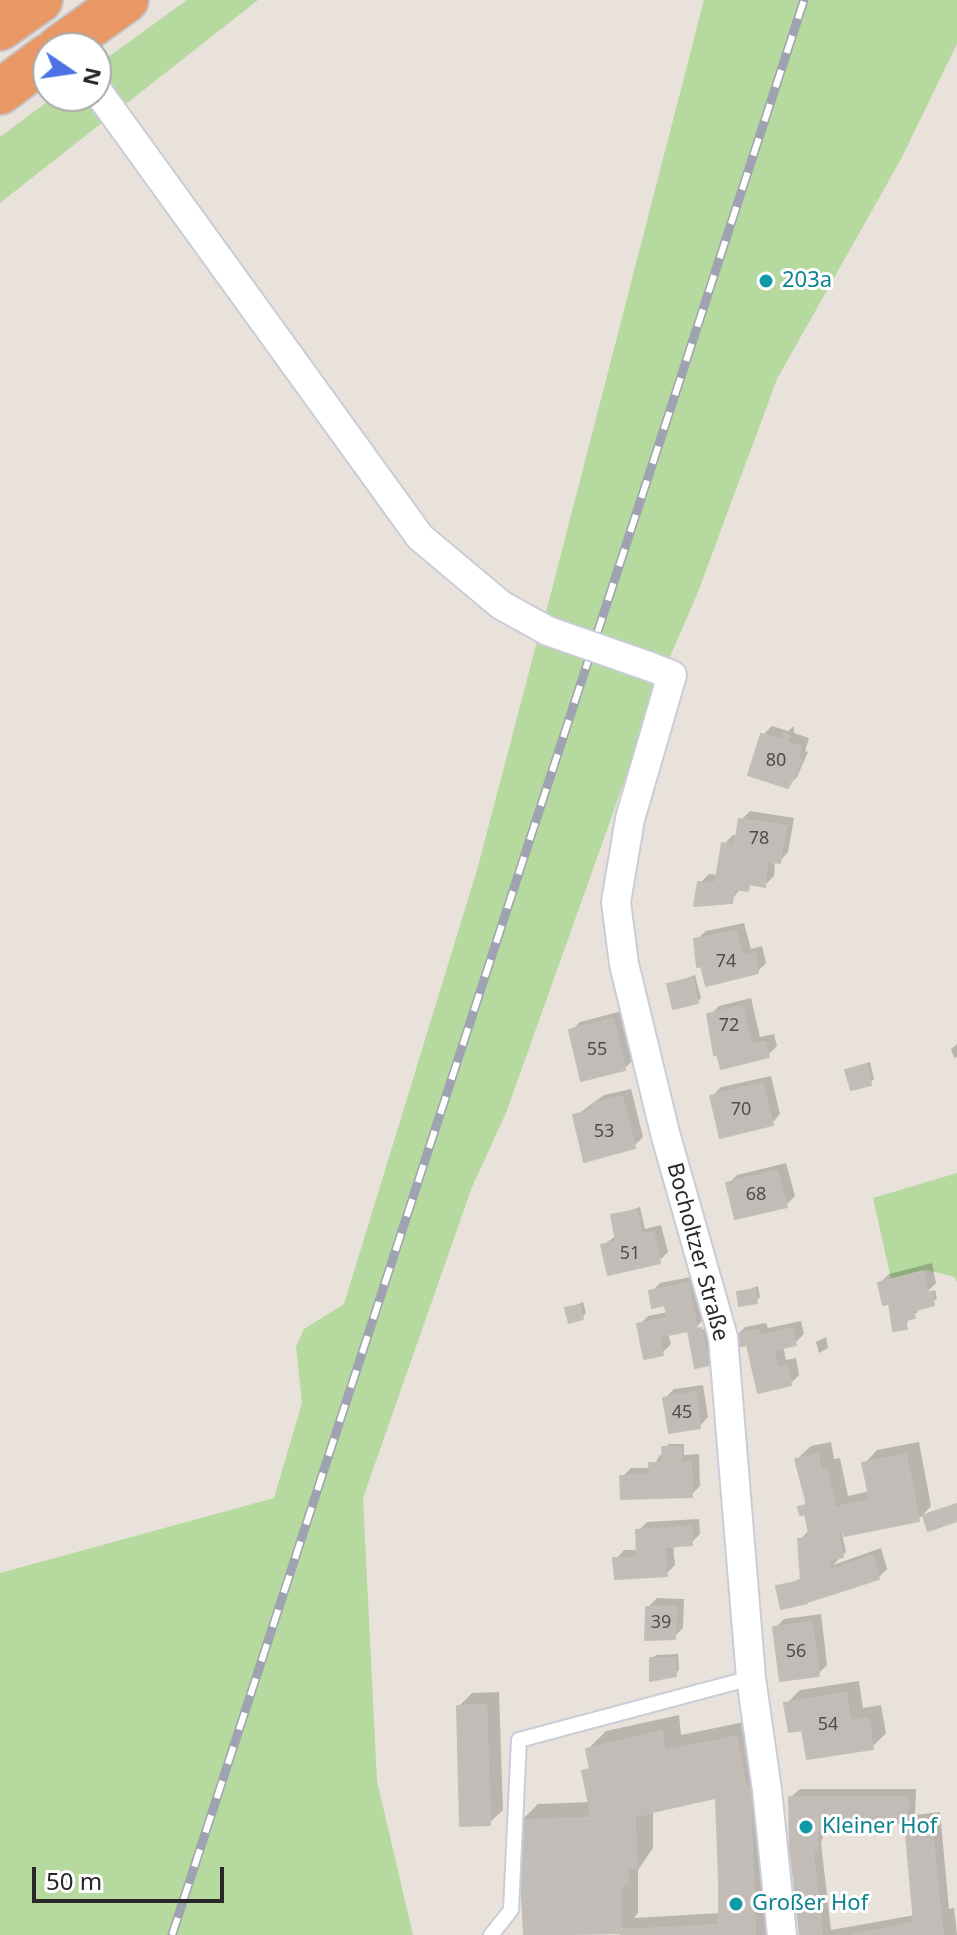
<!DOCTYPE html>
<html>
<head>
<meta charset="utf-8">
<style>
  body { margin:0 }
  #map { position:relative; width:957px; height:1935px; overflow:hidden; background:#e9e2db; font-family:"Noto Sans",sans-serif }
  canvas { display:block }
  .north { position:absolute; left:32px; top:32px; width:80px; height:80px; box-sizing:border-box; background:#fff; border:2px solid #a9a9a9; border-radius:50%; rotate:103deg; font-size:22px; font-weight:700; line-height:32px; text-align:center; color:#282828 }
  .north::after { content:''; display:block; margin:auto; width:28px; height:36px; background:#4e72e3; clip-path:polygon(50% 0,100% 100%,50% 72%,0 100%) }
  .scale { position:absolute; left:32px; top:1867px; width:192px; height:36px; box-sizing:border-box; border:4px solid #282828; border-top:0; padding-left:10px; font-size:24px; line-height:28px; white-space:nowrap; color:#282828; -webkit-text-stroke:6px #fff; paint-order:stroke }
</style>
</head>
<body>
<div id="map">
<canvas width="957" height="1935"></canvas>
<div class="north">N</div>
<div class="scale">50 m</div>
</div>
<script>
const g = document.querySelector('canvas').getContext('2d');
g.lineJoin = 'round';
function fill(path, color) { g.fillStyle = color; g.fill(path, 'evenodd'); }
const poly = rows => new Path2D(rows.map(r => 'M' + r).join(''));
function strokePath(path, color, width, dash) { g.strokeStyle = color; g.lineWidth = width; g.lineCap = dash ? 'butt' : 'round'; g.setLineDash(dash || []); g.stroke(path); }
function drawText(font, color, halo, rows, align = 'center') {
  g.font = font + ' "Noto Sans",sans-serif'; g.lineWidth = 6; g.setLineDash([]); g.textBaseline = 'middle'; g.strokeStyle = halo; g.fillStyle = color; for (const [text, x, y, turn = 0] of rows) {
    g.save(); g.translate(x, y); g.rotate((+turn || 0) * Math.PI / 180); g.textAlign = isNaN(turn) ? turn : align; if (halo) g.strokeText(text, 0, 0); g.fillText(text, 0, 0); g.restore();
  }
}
fill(poly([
  [187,0,258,0,0,203,0,137,55,96,96,96,96,66],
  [704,0,957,0,957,44,901,159,777,379,698,592,669,659,545,616],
  [540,630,663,673,506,1113,472,1187,363,1498,377,1781,413,1935,0,1935,0,1573,274,1498,302,1403,296,1347,304,1329,344,1304,477,870],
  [957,1173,957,1283,955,1277,927,1270,891,1279,873,1198]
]), '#b5d99e');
fill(poly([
  [772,726,788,731,794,726,794,733,809,738,805,751,808,752,797,777,788,786,763,735],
  [750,811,794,818,788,852,780,861,775,860,774,876,765,885,753,883,747,889,741,888,731,901,700,883,709,874,719,875,724,844,733,835,738,836,741,820],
  [744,923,751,949,762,946,766,963,757,972,696,940,706,931],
  [695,975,701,998,697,1002,669,984],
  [751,998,760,1037,774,1034,777,1046,768,1055,719,1052,710,1015,719,1006],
  [622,1011,633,1060,624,1069,571,1031,580,1022],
  [957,1044,957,1057,954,1058,951,1049],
  [870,1062,874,1079,870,1083,847,1070],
  [771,1076,780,1114,772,1123,712,1096,721,1087],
  [631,1089,643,1137,634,1146,575,1116,604,1095],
  [786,1163,795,1196,786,1205,728,1184,737,1175],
  [640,1207,645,1229,661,1225,668,1252,659,1261,603,1245,617,1235,613,1216],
  [932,1263,936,1283,927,1292,935,1290,937,1299,916,1308,918,1312,909,1317,906,1327,880,1283,889,1274],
  [696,1276,705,1318,691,1332,705,1329,712,1359,697,1366,689,1329,668,1333,671,1344,662,1353,639,1325,648,1316,668,1312,666,1303,651,1292,660,1283],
  [758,1286,760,1297,756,1301,739,1293],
  [583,1302,586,1313,582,1317,567,1309],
  [801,1321,804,1334,795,1343,783,1346,786,1360,796,1358,799,1375,790,1384,748,1342,736,1336,745,1327,766,1323,768,1328],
  [826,1337,828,1348,819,1353,816,1342],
  [703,1385,708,1417,700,1426,665,1398,674,1389],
  [831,1442,834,1459,840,1458,848,1496,870,1491,864,1464,877,1450,919,1442,931,1506,918,1520,842,1534,846,1552,833,1565,881,1548,887,1569,878,1578,806,1601,778,1587,803,1578,800,1540,810,1529,807,1512,801,1508,808,1500,797,1459,811,1446],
  [668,1444,684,1444,684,1455,699,1454,700,1486,691,1495,622,1477,631,1468,652,1468,660,1455,665,1455],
  [957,1503,957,1518,929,1529,924,1514],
  [699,1519,700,1534,691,1543,673,1544,675,1565,666,1574,616,1559,624,1550,639,1550,638,1531,647,1522],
  [657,1598,684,1599,683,1628,674,1637,648,1607],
  [821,1614,827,1665,818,1674,775,1628,784,1619],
  [678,1654,679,1670,675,1674,652,1658,656,1655],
  [859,1681,863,1708,881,1705,886,1733,872,1747,804,1728,786,1704,800,1690],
  [499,1692,503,1810,489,1823,459,1706,472,1693],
  [679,1715,681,1735,754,1720,769,1935,623,1935,623,1928,620,1931,520,1822,538,1804,591,1802,585,1772,592,1765,588,1749,606,1731],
  [718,1795,721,1913,634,1918,638,1913,638,1870,653,1848,653,1810],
  [800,1789,916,1789,915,1815,940,1812,949,1909,954,1908,957,1935,802,1935,791,1797],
  [828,1822,906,1822,915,1915,831,1930,821,1843]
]), '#0003');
const building = poly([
  [783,733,789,735,786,742,801,747,797,760,801,761,788,788,748,775,761,734,781,740,783,733],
  [739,819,786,826,780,863,733,856,739,819],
  [722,843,735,845,733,856,767,861,765,887,749,884,748,891,734,889,732,903,694,906,698,882,715,884,722,843],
  [736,931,742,956,755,952,758,973,706,986,701,966,697,967,694,939,736,931],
  [692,978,698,1003,673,1009,667,984,692,978],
  [742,1006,751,1045,765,1042,769,1057,721,1069,717,1054,714,1055,707,1014,742,1006],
  [613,1019,625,1070,581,1081,569,1030,613,1019],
  [866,1064,871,1085,851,1090,845,1070,866,1064],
  [762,1083,773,1125,720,1138,710,1096,762,1083],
  [622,1097,635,1148,584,1162,573,1115,594,1110,593,1104,622,1097],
  [777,1171,787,1207,735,1219,726,1183,777,1171],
  [636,1210,642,1235,616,1241,611,1215,636,1210],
  [653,1232,660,1263,608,1275,601,1245,653,1232],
  [923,1271,928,1293,883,1305,878,1283,923,1271],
  [688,1283,692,1305,666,1310,664,1305,652,1308,649,1291,688,1283],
  [755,1289,757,1303,739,1306,737,1292,755,1289],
  [932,1292,934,1305,913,1311,915,1318,905,1320,901,1300,932,1292],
  [901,1300,907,1329,893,1331,889,1303,901,1300],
  [580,1305,583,1319,569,1323,565,1308,580,1305],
  [692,1305,697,1329,659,1337,663,1355,644,1359,637,1324,667,1318,666,1310,692,1305],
  [701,1328,709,1365,695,1368,688,1331,701,1328],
  [792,1329,796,1345,773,1350,777,1368,787,1366,791,1385,758,1393,747,1345,736,1347,734,1335,758,1330,759,1336,792,1329],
  [695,1392,700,1428,669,1433,663,1398,695,1392],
  [662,1447,681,1447,681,1463,663,1463,662,1447],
  [818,1455,821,1471,827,1470,835,1508,870,1500,862,1463,906,1455,919,1521,844,1536,843,1531,824,1535,830,1570,801,1581,798,1539,810,1537,805,1514,800,1515,798,1507,807,1505,795,1459,818,1455],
  [691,1462,692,1497,621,1499,620,1476,650,1475,649,1463,691,1462],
  [957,1504,957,1521,928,1531,923,1516,957,1504],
  [691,1527,692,1545,664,1547,667,1576,615,1579,613,1558,637,1558,636,1530,691,1527],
  [838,1532,843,1557,828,1560,824,1535,838,1532],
  [872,1556,879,1579,807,1602,801,1580,872,1556],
  [801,1581,807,1603,781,1609,776,1586,801,1581],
  [646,1607,676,1607,675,1639,645,1640,646,1607],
  [812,1622,819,1676,780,1681,773,1627,812,1622],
  [650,1658,675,1658,676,1676,650,1681,650,1658],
  [846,1693,850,1721,868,1718,873,1749,807,1759,802,1730,789,1732,784,1703,846,1693],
  [486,1705,490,1825,460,1826,457,1706,486,1705],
  [662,1731,664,1751,736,1737,745,1784,750,1790,635,1816,592,1818,582,1771,590,1769,586,1749,662,1731],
  [750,1790,753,1882,719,1881,716,1798,750,1790],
  [789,1797,817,1797,817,1824,823,1824,823,1830,817,1831,817,1851,790,1854,789,1797],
  [817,1797,908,1797,907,1823,817,1824,817,1797],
  [635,1816,636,1868,627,1869,628,1883,621,1885,621,1933,524,1935,518,1821,635,1816],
  [931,1820,941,1921,914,1923,905,1823,931,1820],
  [813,1851,822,1935,800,1935,791,1855,813,1851],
  [719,1881,753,1882,755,1935,621,1935,621,1930,719,1925,719,1881],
  [941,1921,943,1935,854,1935,914,1923,941,1921]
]);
fill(building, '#c1bcb8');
strokePath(building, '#c3beb5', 2);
const lane = poly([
  [491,1935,511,1910,519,1740,751,1678]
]);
const street = poly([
  [96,89,420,537,501,605,548,631],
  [648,666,672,675,630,819,616,902,624,964,665,1133,723,1337,751,1678,767,1790,782,1935]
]);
const highway = poly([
  [0,28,40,0],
  [59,48,126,0],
  [0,92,48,56]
]);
strokePath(lane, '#cacdd8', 18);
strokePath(street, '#cacdd8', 32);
strokePath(highway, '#c3c3c3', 48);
strokePath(lane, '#fff', 14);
strokePath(street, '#fff', 28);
strokePath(highway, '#e99765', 44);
const rail = poly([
  [172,1935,804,0]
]);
strokePath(rail, '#9fa2b0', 9);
strokePath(rail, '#fff', 6, [18]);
const streetBridge = poly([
  [548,631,648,666]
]);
strokePath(streetBridge, '#cacdd8', 32, []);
strokePath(streetBridge, '#fff', 28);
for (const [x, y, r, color] of [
  [766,281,8,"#0f9aa8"],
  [806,1827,8,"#0f9aa8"],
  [736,1904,8,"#0f9aa8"]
]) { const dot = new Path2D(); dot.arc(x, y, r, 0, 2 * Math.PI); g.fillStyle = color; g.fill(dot); strokePath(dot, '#fff', 3); }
drawText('18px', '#4e4d4c', null, [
  ["80",776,761],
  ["78",759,839],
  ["74",726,962],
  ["72",729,1026],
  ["55",597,1050],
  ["70",741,1110],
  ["53",604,1132],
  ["68",756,1195],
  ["51",630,1254],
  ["45",682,1413],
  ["39",661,1623],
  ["56",796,1652],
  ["54",828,1725]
]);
drawText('22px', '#0d838f', '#fff', [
  ["203a",782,281],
  ["Kleiner Hof",822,1827],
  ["Großer Hof",752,1904]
], 'left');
drawText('22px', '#282828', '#fff', [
  ["Bocholtzer Straße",697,1252,75]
]);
</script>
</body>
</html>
